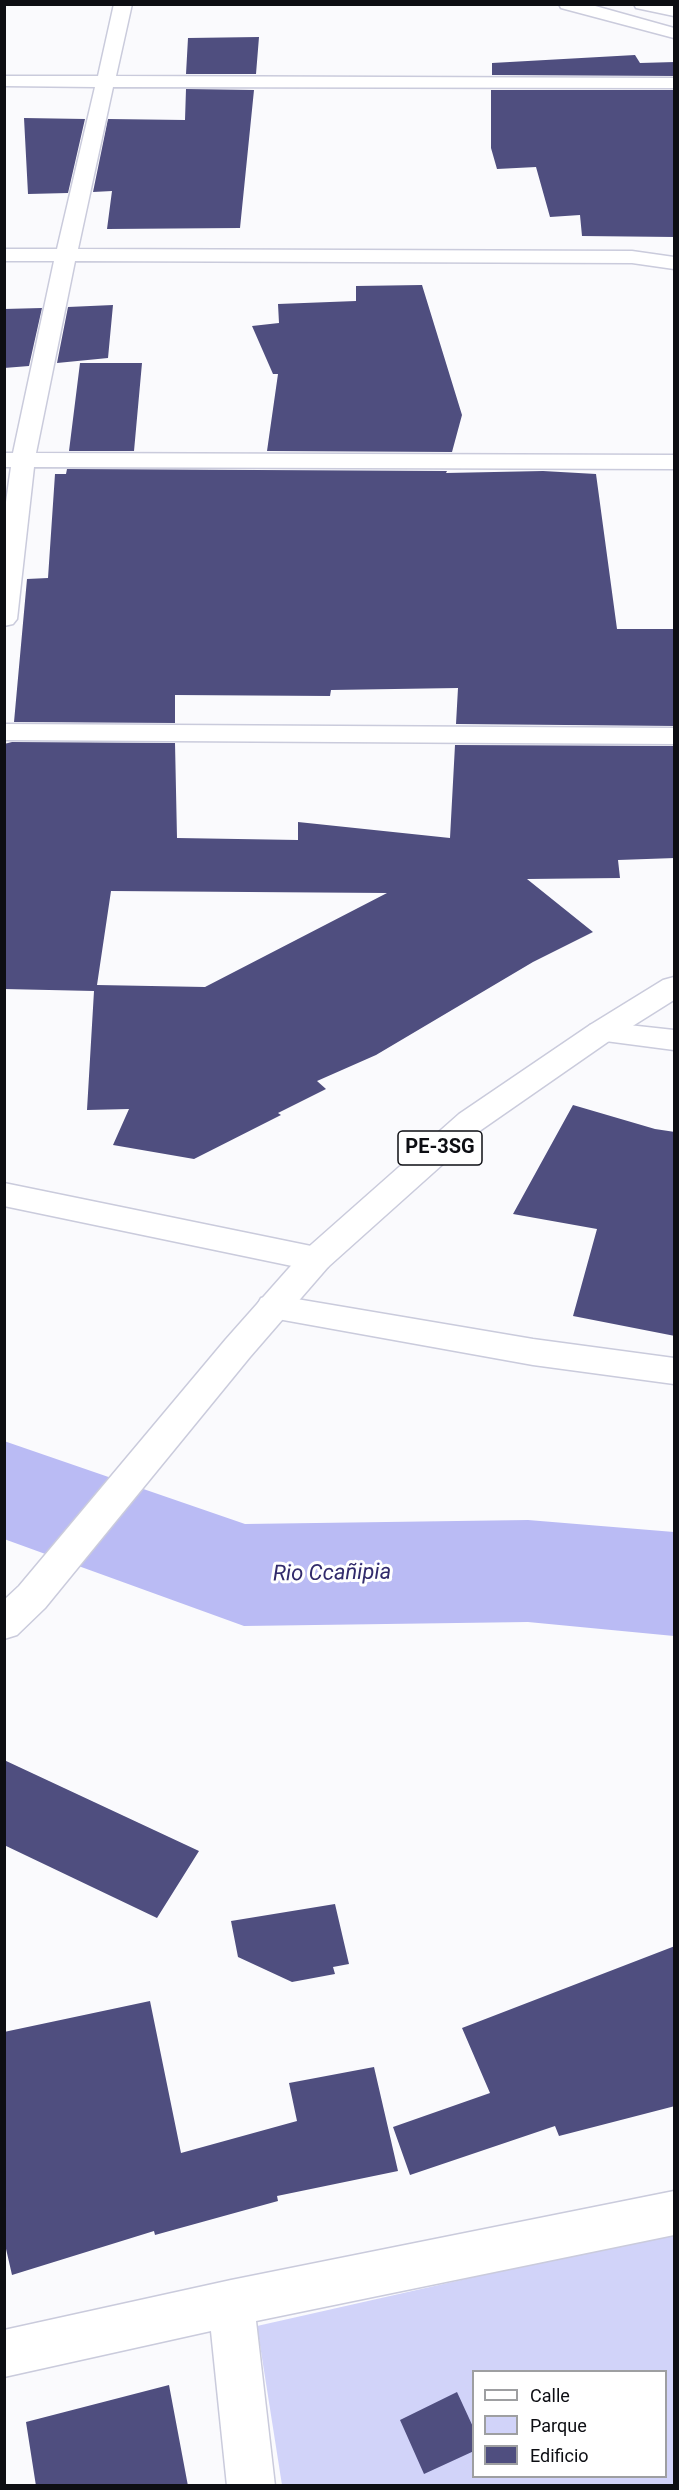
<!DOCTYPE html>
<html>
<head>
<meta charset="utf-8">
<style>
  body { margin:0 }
  #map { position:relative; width:679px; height:2490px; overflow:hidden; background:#fafafd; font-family:Roboto,sans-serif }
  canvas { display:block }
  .frame { position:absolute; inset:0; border:6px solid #0d0e13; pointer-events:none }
  .legend { position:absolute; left:472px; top:2370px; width:195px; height:108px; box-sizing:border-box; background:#fff; border:2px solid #9e9fa1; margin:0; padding:8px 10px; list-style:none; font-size:18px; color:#0d0e13 }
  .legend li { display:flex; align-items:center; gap:12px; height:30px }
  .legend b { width:30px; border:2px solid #9e9fa1 }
</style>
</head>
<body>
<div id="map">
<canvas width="679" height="2490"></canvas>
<div class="frame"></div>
<ul class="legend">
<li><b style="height:8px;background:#fff"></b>Calle</li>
<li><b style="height:16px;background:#d1d3f9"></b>Parque</li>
<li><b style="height:16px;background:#4f4e7f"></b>Edificio</li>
</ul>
</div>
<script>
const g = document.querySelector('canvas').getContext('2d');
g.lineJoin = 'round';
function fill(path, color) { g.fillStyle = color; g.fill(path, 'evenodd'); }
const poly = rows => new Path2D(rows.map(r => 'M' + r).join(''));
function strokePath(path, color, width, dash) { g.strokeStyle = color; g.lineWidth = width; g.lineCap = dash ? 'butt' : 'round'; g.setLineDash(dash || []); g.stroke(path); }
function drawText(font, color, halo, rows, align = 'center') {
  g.font = font + ' Roboto,sans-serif'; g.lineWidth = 6; g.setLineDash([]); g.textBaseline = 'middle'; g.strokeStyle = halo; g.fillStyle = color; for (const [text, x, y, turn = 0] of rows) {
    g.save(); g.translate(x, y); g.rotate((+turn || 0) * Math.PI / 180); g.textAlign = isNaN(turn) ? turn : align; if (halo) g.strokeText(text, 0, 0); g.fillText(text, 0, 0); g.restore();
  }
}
fill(poly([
  [674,2232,674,2485,282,2485,257,2326],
  [474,2372,666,2372,666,2476,474,2476]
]), '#d1d3f9');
fill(poly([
  [4,1441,245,1524,528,1520,674,1532,674,1636,528,1622,244,1626,4,1539,4,1441]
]), '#babbf4');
fill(poly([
  [259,37,256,74,186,74,188,38],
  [635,55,640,63,675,62,675,76,492,75,492,63],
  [186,89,254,90,240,228,107,229,112,191,93,192,108,119,185,120],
  [491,90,675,90,675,237,582,236,580,215,550,217,536,167,497,169,491,148],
  [24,118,85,119,68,193,28,194],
  [422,285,462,415,452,452,267,451,278,374,273,374,252,326,279,323,278,304,356,301,356,286],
  [113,305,108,358,57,363,68,307],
  [42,308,29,366,4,368,4,309],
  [80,363,142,363,134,451,69,451],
  [67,469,447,471,446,473,543,471,596,474,617,629,675,629,675,726,456,724,458,688,331,690,330,696,175,695,175,723,14,722,27,579,48,578,55,474,66,474],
  [12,742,175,743,177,838,298,840,298,822,450,838,455,745,675,746,675,858,618,860,620,878,527,879,593,932,533,962,376,1055,317,1081,326,1089,278,1113,281,1115,194,1159,113,1145,129,1109,87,1110,94,991,4,989,4,744],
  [111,891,387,893,205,987,97,985],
  [573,1105,655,1129,675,1132,675,1336,573,1316,597,1229,513,1214],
  [4,1760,199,1851,157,1918,4,1845],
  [335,1904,349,1964,333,1967,335,1974,292,1982,238,1957,231,1921],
  [675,1946,675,2106,559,2136,555,2126,410,2175,393,2127,490,2093,462,2028],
  [150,2001,181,2153,297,2121,289,2083,374,2067,398,2171,277,2196,278,2201,155,2235,154,2231,12,2275,4,2240,4,2032],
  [169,2385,188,2486,36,2486,26,2422],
  [457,2392,474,2429,474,2451,424,2474,400,2420]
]), '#4f4e7f');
const street = poly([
  [114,4,132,4,116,76,674,78,674,88,113,87,78,249,632,251,674,257,674,269,632,263,75,261,36,453,674,455,674,469,34,467,17,619,13,624,4,626,4,516,11,467,4,467,4,453,13,453,54,261,4,261,4,249,57,249,95,87,4,86,4,76,98,76,114,4],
  [634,4,674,6,674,16,636,8,634,4],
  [4,724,674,728,674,744,4,740,4,724],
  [601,1022,674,1030,674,1050,590,1039,586,1032,590,1025,601,1022],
  [4,1183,316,1247,328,1251,333,1259,328,1267,316,1271,4,1206,4,1183],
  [273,1295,533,1339,674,1358,674,1384,533,1365,261,1316,256,1307,261,1298,273,1295],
  [674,2191,674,2235,256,2321,275,2486,227,2486,211,2331,4,2377,4,2330,231,2280,674,2191]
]);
const primary = poly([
  [559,4,588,4,674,28,674,38,561,8,559,4],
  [674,977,674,1000,612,1039,481,1130,328,1267,250,1357,45,1608,17,1635,4,1639,4,1600,19,1586,226,1339,304,1251,459,1114,590,1025,663,980,674,977]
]);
strokePath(street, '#cacbdc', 3);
strokePath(primary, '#cacbdc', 3);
fill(street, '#fff');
fill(primary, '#fff');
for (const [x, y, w] of [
  [440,1148,84]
]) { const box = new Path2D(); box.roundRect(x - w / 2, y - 17, w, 34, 4.5); g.fillStyle = '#fff'; g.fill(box); strokePath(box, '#0d0e13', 1.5); }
drawText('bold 20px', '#0d0e13', null, [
  ["PE-3SG",440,1148]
]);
drawText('italic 22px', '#322b6c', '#fff', [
  ["Rio Ccañipia",332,1574,-1]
]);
</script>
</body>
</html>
